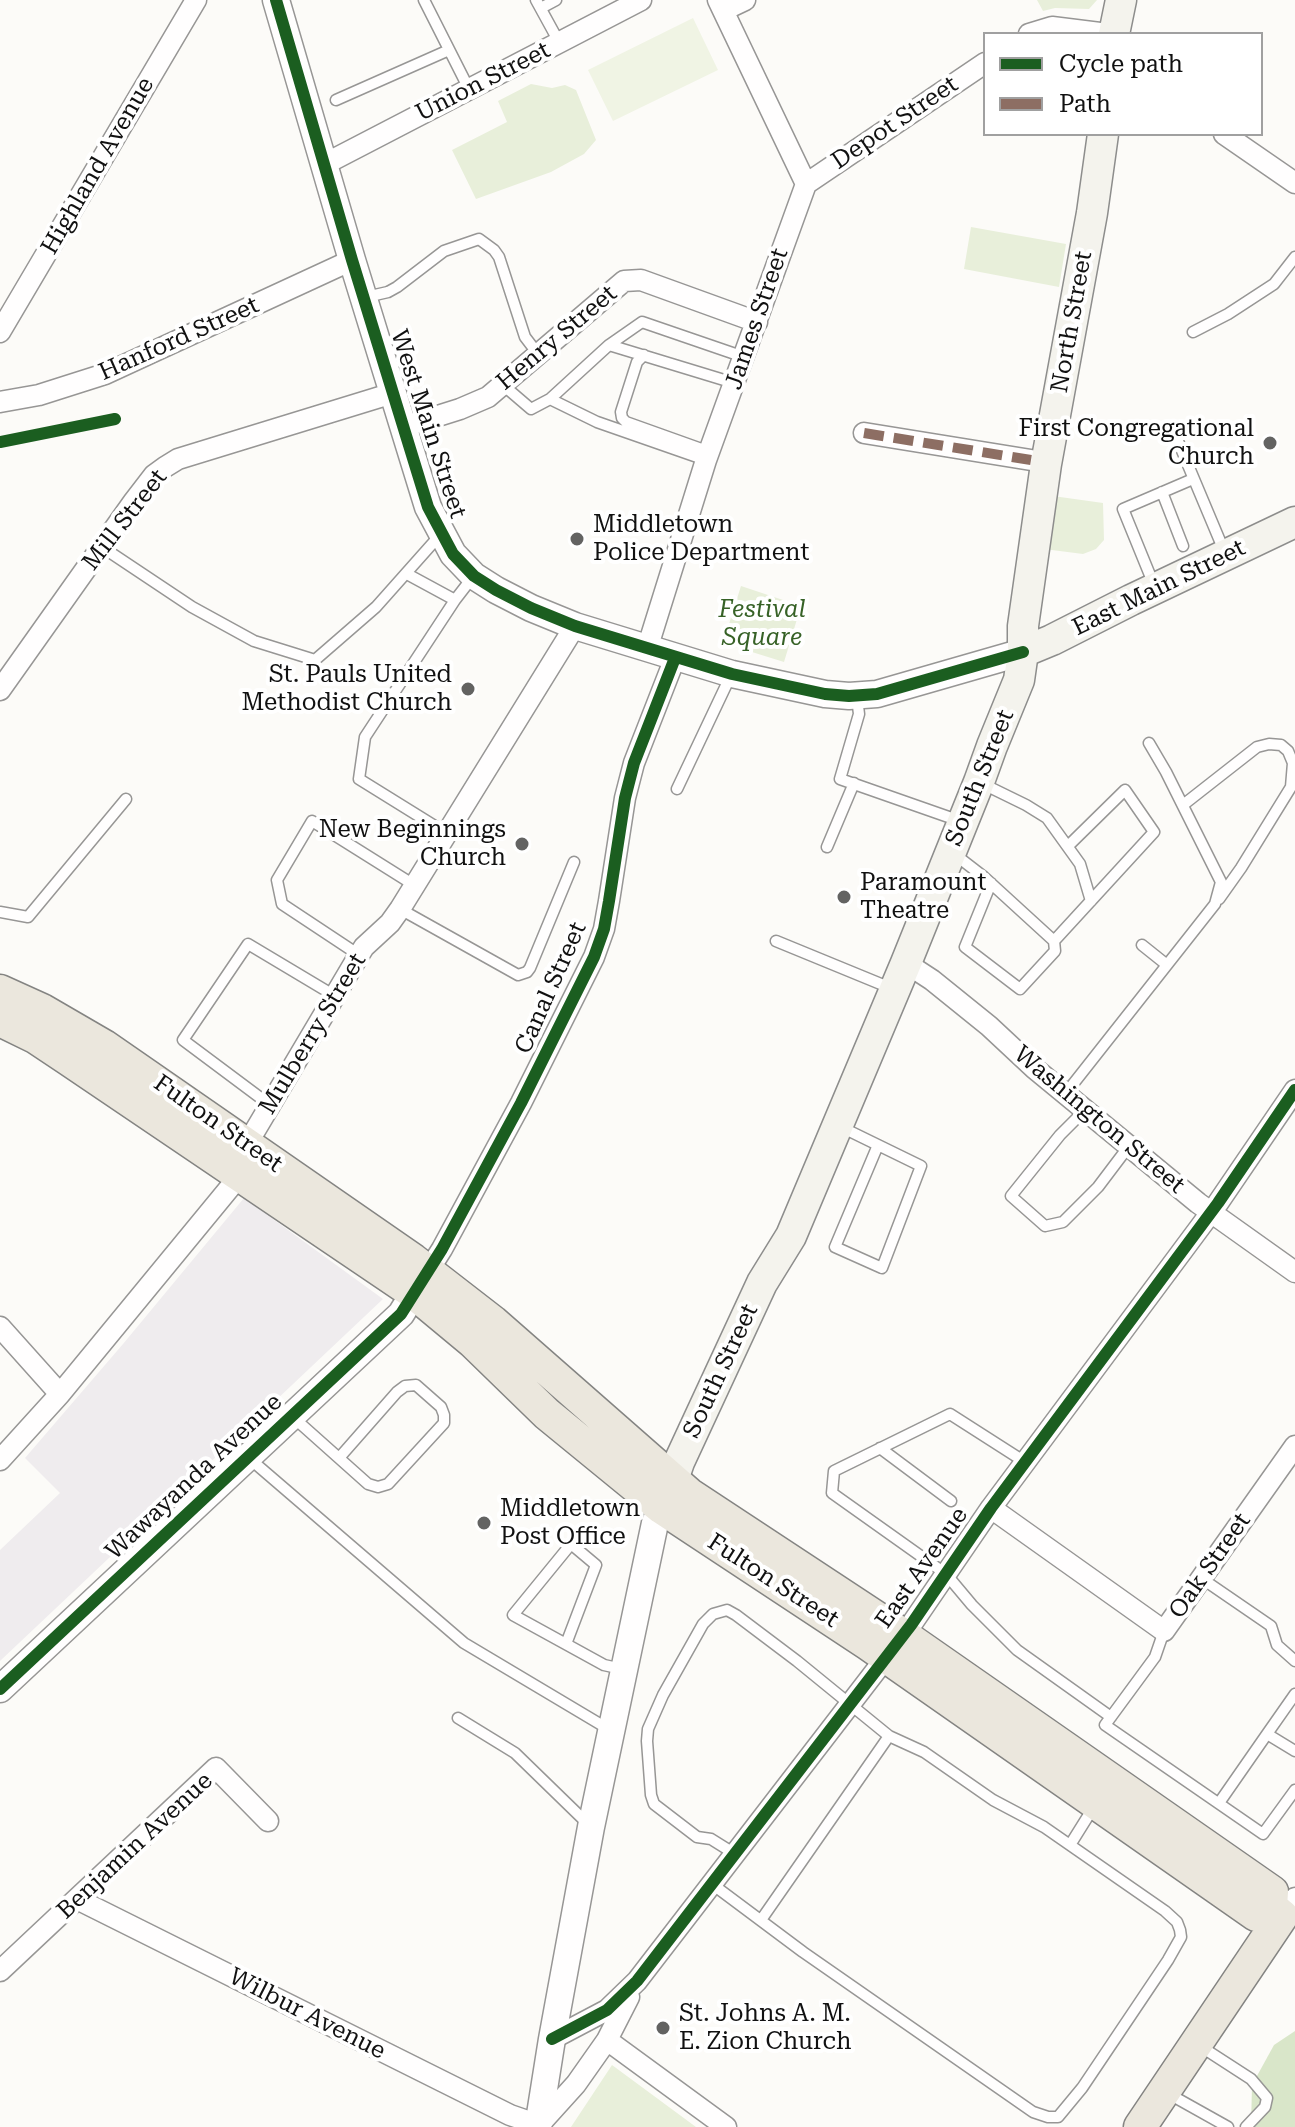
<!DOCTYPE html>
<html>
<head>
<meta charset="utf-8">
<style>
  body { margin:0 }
  #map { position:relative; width:1295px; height:2127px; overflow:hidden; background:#fcfbf8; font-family:"Roboto Serif",serif }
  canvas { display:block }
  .legend { position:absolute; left:983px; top:32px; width:280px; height:104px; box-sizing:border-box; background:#fff; border:2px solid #a0a0a0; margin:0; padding:10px 14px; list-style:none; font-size:24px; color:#111 }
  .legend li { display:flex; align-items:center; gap:16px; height:40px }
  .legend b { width:40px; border:2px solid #a0a0a0 }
</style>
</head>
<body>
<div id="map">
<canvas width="1295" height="2127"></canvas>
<ul class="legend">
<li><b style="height:10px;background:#1b5e20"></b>Cycle path</li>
<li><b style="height:10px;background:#8d6e63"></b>Path</li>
</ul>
</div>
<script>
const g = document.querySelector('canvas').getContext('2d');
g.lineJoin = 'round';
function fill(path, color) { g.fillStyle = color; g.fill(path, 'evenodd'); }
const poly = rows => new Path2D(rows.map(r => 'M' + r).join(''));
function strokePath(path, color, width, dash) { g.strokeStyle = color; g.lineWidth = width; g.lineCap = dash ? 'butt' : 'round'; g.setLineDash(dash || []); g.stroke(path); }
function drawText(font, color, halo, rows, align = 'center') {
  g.font = font + ' "Roboto Serif",serif'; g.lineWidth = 8; g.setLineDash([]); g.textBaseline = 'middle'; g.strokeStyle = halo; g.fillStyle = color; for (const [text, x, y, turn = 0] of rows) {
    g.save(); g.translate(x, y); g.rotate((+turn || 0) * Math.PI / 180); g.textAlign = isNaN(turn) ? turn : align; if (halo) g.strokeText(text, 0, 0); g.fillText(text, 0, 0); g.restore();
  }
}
fill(poly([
  [244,1198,383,1299,0,1661,0,1550,60,1493,25,1458,123,1344]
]), '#efecee');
fill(poly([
  [1037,0,1097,0,1089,9,1055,8,1043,11],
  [531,84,552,88,565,85,576,90,596,140,584,154,551,172,476,199,452,150,507,122,498,101],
  [971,227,1066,244,1059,287,964,269],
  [1053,496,1103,503,1104,540,1096,549,1083,554,1044,549],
  [741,586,801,606,784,662,723,643],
  [612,2065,696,2127,571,2127]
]), '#e8efda');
fill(poly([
  [1295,2031,1295,2127,1251,2127,1252,2085,1274,2045]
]), '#d9e6c9');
fill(poly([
  [693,18,718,70,613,121,588,70]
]), '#f0f4e4');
const service = poly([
  [424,0,469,89],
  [536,0,559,42],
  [541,8,556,0],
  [336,100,449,50],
  [366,297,388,292,397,287,444,251,479,239,494,250,499,257,525,337,538,354],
  [1193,332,1228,314,1274,284,1295,257],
  [609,345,734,383],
  [644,355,637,362,621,412,622,418,626,422,710,452],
  [503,385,531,409,550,399,609,345,642,322,744,357],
  [550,399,597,422,706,460],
  [1175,434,1225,553],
  [1162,492,1183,546],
  [102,547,192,607,254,641,315,660,376,607,440,535],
  [407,574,455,600],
  [1154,585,1123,509,1193,479],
  [857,698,859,714,840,779,960,821],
  [981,783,1026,805,1047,818,1080,864,1091,901],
  [677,789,731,675],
  [1183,805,1257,747,1269,744,1281,745,1288,751,1293,763,1291,787,1241,868,1219,899],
  [446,833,359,779,365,737,455,600,472,578],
  [827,847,854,783],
  [951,857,962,860,984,877,1054,941,1055,951,1020,989,965,947,991,883],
  [400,909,518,975,527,972,530,968,574,862],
  [0,912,28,917,126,799],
  [776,941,893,989],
  [1054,941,1154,832,1125,790,1068,846],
  [1142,945,1167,965],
  [359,955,282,904,277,880,312,821,414,885],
  [1066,1093,1215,904,1221,882,1166,772,1149,743],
  [270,1105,183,1040,248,944,335,996],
  [1085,1110,1060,1135,1011,1196,1045,1226,1063,1222,1098,1187,1129,1146],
  [839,1126,921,1166,882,1268,835,1247,878,1145],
  [294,1418,368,1484,378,1487,388,1484,444,1423,444,1415,441,1407,416,1385,405,1386,397,1392,339,1458],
  [880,1448,951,1501],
  [250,1459,464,1643,610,1730],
  [1025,1462,950,1414,834,1471,832,1493,946,1574,972,1605,1017,1650,1111,1717],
  [1201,1578,1271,1626,1277,1645,1295,1661],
  [1164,1631,1155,1657,1105,1725,1263,1834,1295,1790],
  [566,1644,596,1565,571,1544,513,1615,604,1665,622,1669],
  [458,1718,515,1753,587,1823],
  [1267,1734,1295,1694],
  [1219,1803,1267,1734,1295,1751],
  [1070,1845,1095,1805],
  [712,1884,803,1952,1033,2112,1048,2117,1058,2117,1082,2088,1168,1960,1181,1937,1180,1930,1177,1922,1165,1911,1044,1827,993,1800,924,1752,889,1736,797,1661,736,1615,727,1610,713,1614,703,1624,663,1695,648,1729,647,1741,651,1795,654,1804,697,1837,711,1839,735,1854],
  [761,1920,889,1736],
  [1200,2046,1251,2079,1267,2098,1265,2107,1246,2127],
  [1169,2094,1228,2127]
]);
const minor = poly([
  [724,10,745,0],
  [1029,34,1052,27,1108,34],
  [1224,134,1295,183],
  [325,164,641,0],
  [806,184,985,63],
  [0,332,196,0],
  [0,402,39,395,105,374,352,260],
  [403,427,460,409,488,397,624,281,641,280,757,322],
  [864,433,1031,460],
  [647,649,706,460,806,184,718,0],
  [0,690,134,501,154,475,165,467,178,459,393,393],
  [906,963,932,980,989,1026,1034,1068,1198,1203,1295,1272],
  [423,1279,442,1249,521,1103,594,957,604,929,609,901,625,798,634,763,675,658],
  [0,1327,60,1394],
  [0,1460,60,1394,241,1174,251,1148,253,1134,359,955,364,947,390,923,400,909,575,626],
  [991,1508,1164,1631,1295,1446],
  [77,1899,510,2115,539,2125,576,2084,607,2040,629,1997],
  [1282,1916,1295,1898],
  [0,1971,216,1768,268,1821],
  [552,2039,607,2010,637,1981,911,1625,991,1508,1218,1203,1295,1090],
  [607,2040,726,2127]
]);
const tertiary = poly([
  [276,0,352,260,428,507,453,554,474,576,496,590,531,608,575,626,732,674,825,694,849,696,877,694,1023,652],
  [0,1689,401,1314,414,1293],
  [538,2127,552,2039,591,1827,655,1523,668,1493]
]);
const secondary = poly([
  [1114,34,1121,0],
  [1023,652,1052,640,1131,600,1295,522],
  [669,1491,679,1462,762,1283,791,1236,906,963,979,782,992,746,1019,680,1023,652,1023,626,1046,464,1092,213,1103,134]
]);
const primary = poly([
  [0,991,42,1010,104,1046,413,1260,493,1322,689,1494,903,1635,1272,1892,1271,1907],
  [0,1020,35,1037,68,1059,414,1293,473,1342,547,1414,662,1508,868,1644,1256,1915,1271,1907],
  [1140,2127,1282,1916,1271,1907]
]);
strokePath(service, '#979695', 13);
strokePath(minor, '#979695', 23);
strokePath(tertiary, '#979695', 29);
strokePath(secondary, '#8d8d8c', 33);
strokePath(primary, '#848482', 35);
strokePath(service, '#fffefe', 10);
strokePath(minor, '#fffefe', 20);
strokePath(tertiary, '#fffefe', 26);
strokePath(secondary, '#f4f3ed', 30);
strokePath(primary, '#ebe7dd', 32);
strokePath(poly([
  [864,433,1031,460]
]), '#8d6e63', 10, [20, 10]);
strokePath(poly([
  [276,0,352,260,428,507,453,554,474,576,496,590,531,608,575,626,732,674,825,694,849,696,877,694,1023,652],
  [0,442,115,419],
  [0,1689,401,1314,442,1249,521,1103,594,957,604,929,609,901,625,798,634,763,675,658],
  [552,2039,607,2010,637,1981,911,1625,991,1508,1218,1203,1295,1090]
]), '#1b5e20', 12);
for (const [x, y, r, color] of [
  [1270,443,8,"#636362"],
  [577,539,8,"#636362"],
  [468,689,8,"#636362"],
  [522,844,8,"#636362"],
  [844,897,8,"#636362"],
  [484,1523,8,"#636362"],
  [663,2028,8,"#636362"]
]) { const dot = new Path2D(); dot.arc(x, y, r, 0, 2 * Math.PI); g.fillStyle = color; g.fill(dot); strokePath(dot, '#fff', 3); }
drawText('24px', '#111', '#fff', [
  ["Union Street",483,82,-27],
  ["Depot Street",895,123,-34],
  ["Highland Avenue",98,166,-60],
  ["James Street",757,319,-71],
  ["North Street",1072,322,-80],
  ["Henry Street",557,338,-40],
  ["Hanford Street",179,339,-24],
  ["West Main Street",428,424,72],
  ["Mill Street",125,520,-52],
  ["East Main Street",1159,588,-26],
  ["South Street",980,778,-68],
  ["Canal Street",551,988,-66],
  ["Mulberry Street",313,1034,-59],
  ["Washington Street",1099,1120,40],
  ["Fulton Street",218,1124,35],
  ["South Street",721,1371,-65],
  ["Wawayanda Avenue",194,1477,-43],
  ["Oak Street",1210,1566,-55],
  ["East Avenue",922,1568,-55],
  ["Fulton Street",773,1581,33],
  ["Benjamin Avenue",135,1846,-43],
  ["Wilbur Avenue",307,2014,27]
]);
drawText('24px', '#111', '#fff', [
  ["First Congregational",1254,429,"right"],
  ["Church",1254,457,"right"],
  ["Middletown",593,525],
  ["Police Department",593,553],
  ["St. Pauls United",452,675,"right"],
  ["Methodist Church",452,703,"right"],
  ["New Beginnings",506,830,"right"],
  ["Church",506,858,"right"],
  ["Paramount",860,883],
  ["Theatre",860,911],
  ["Middletown",500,1509],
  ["Post Office",500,1537],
  ["St. Johns A. M.",679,2014],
  ["E. Zion Church",679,2042]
], 'left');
drawText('italic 24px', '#376227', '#fff', [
  ["Festival",762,610],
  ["Square",762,638]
]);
</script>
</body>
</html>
